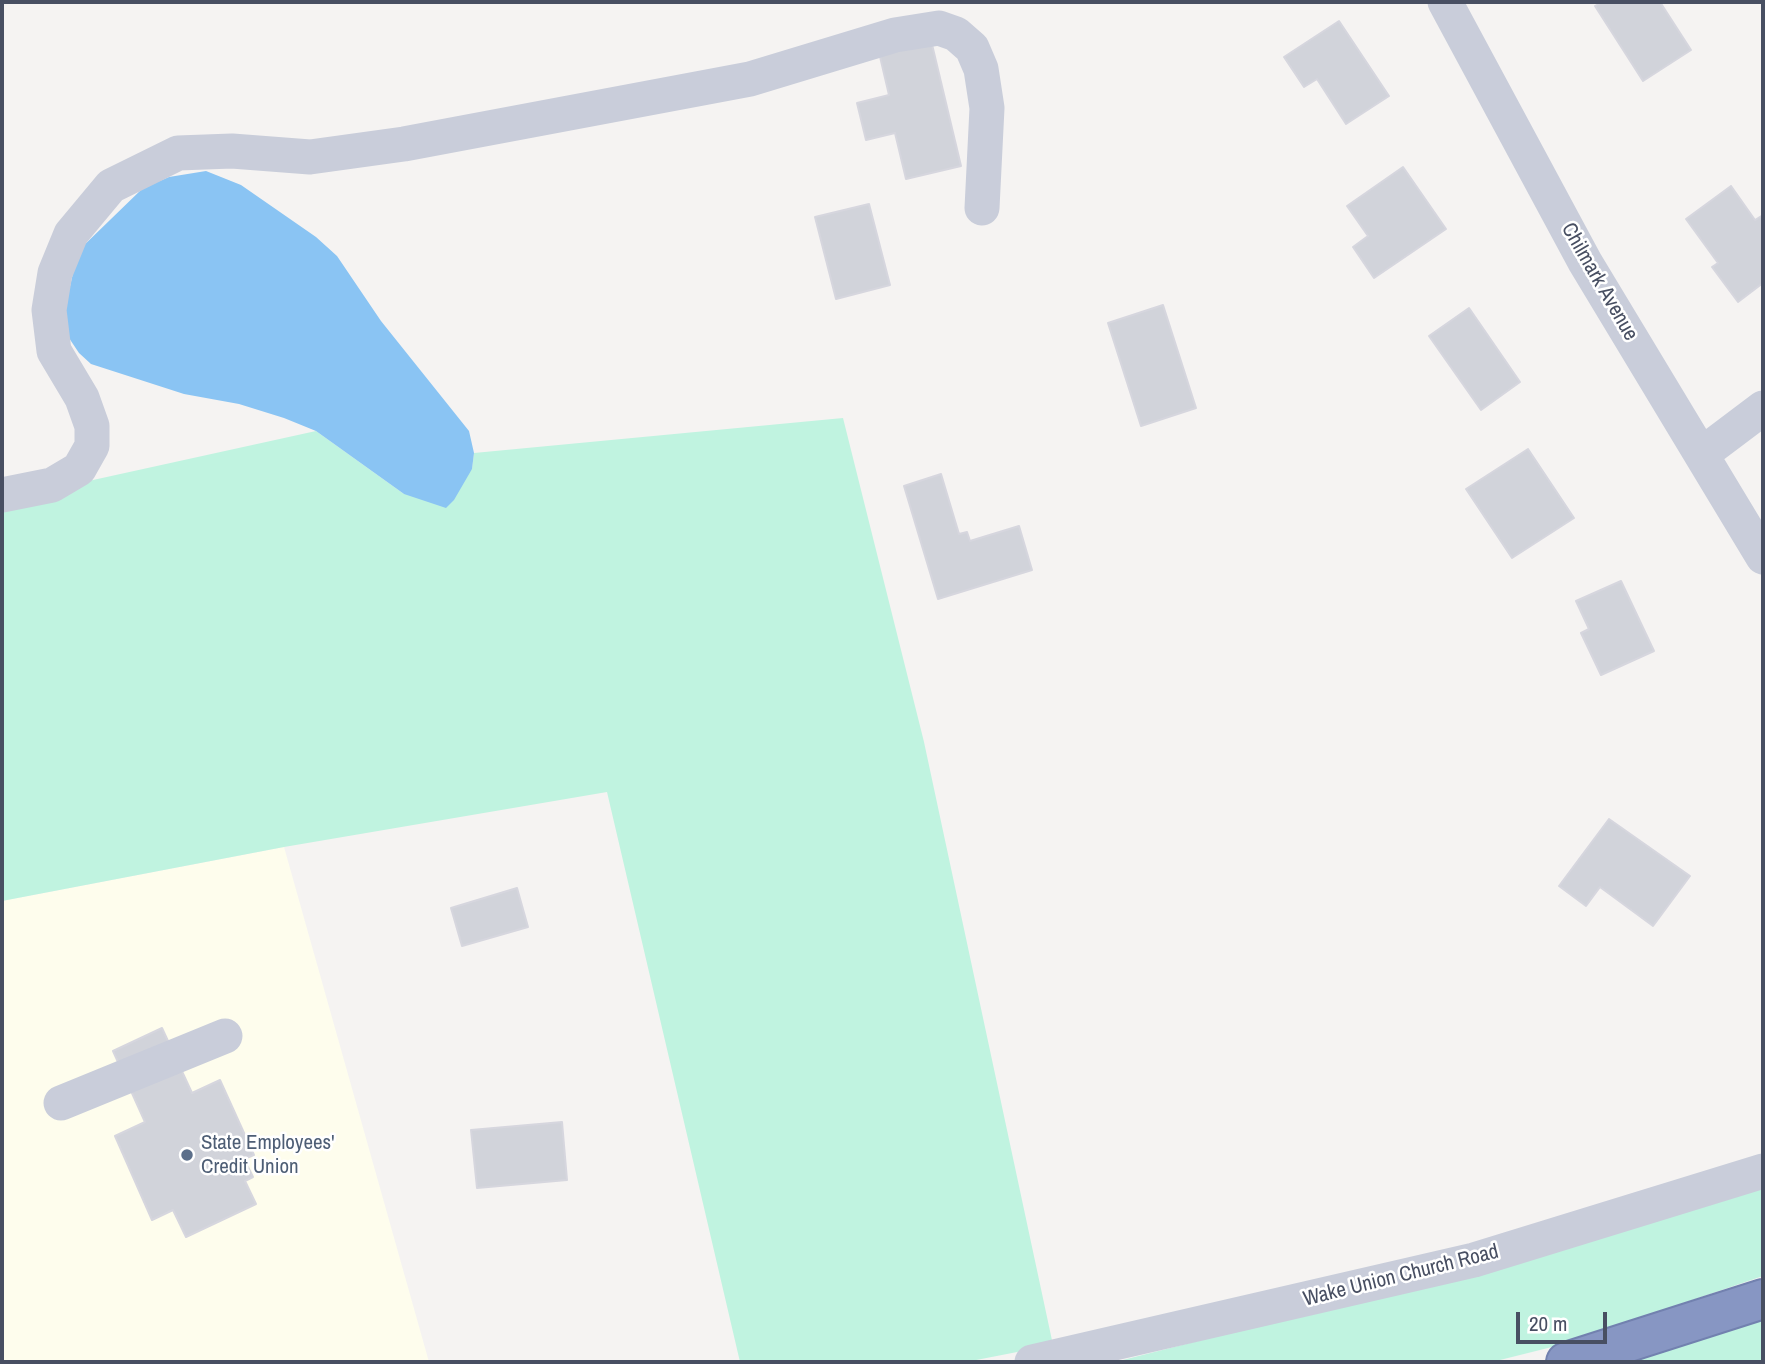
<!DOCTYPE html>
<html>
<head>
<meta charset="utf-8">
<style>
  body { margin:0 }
  #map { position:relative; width:1765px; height:1364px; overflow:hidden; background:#f5f3f2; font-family:"Archivo Narrow",sans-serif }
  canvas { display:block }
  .frame { position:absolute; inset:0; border:4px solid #484f62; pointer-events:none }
  .scale { position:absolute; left:1516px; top:1312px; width:91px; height:32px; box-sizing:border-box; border:4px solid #484f62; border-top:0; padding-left:9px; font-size:21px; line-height:24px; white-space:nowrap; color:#484f62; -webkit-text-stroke:5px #fff; paint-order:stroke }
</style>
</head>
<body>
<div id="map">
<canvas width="1765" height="1364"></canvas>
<div class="frame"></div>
<div class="scale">20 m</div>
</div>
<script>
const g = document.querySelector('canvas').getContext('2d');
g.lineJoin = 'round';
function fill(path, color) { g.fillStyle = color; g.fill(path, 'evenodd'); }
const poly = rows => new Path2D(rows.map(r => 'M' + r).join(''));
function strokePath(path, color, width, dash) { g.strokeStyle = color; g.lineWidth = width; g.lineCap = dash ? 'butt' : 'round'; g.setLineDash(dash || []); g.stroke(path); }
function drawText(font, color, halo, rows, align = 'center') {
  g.font = font + ' "Archivo Narrow",sans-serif'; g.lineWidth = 5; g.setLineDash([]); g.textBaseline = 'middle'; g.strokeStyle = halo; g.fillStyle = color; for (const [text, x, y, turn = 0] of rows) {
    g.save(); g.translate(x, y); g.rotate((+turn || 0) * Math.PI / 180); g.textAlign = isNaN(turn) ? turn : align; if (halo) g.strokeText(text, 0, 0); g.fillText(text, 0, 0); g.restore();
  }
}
fill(poly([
  [284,847,429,1362,2,1362,2,901]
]), '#fefded');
fill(poly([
  [843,418,924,742,1053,1345,966,1362,740,1362,607,792,284,847,2,901,2,500,316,431,404,494,472,469,474,453],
  [1763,1184,1763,1276,1560,1345,1492,1362,1115,1362,1592,1241],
  [1763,1316,1763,1362,1620,1362]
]), '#c0f3e0');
fill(poly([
  [206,171,241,185,316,237,337,256,381,321,469,431,474,453,472,469,454,500,446,508,404,494,316,431,284,418,239,404,184,394,91,364,79,353,61,326,78,251,143,188,169,177]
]), '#8ac4f3');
const building = poly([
  [1602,2,1660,2,1691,50,1643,81,1595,6,1602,2],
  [1339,21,1389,96,1346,124,1317,79,1304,87,1284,57,1339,21],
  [930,36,961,166,906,179,895,133,866,140,857,103,889,95,878,48,930,36],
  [1403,167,1446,229,1374,278,1353,247,1368,236,1347,206,1403,167],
  [1731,186,1755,220,1763,215,1763,283,1738,302,1712,267,1718,263,1686,219,1731,186],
  [869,204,890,285,836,299,815,217,869,204],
  [1163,305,1196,408,1141,426,1108,323,1163,305],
  [1469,308,1520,382,1481,410,1429,336,1469,308],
  [1528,449,1574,518,1512,558,1466,489,1528,449],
  [941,474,959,534,967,532,970,541,1019,526,1032,570,938,599,904,486,941,474],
  [1621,581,1654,651,1601,675,1581,633,1589,629,1576,601,1621,581],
  [1609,819,1690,876,1653,926,1600,887,1586,906,1559,886,1609,819],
  [517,888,528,927,462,946,451,908,517,888],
  [162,1028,192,1093,220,1080,254,1155,244,1159,253,1177,245,1181,256,1204,186,1237,173,1210,152,1220,115,1136,145,1122,113,1051,162,1028],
  [562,1122,567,1180,477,1188,471,1130,562,1122]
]);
fill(building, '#d1d3da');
strokePath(building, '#d6d6de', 2);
const highway = poly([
  [1566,1362,1763,1299]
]);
strokePath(highway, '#7281af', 42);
strokePath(poly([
  [1445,2,1585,262,1763,557],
  [1702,454,1763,408],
  [2,495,52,485,79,469,92,446,92,426,82,398,54,351,49,310,55,273,71,234,111,186,178,153,232,151,310,157,404,144,750,79,895,35,939,28,956,34,972,48,981,69,987,108,982,208],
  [61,1103,225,1036],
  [1032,1362,1474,1260,1763,1171]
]), '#c9cdda', 35);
strokePath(highway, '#8796c3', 38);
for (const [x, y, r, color] of [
  [187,1155,7,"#5c6f8a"]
]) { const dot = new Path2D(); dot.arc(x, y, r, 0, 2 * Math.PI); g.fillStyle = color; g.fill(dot); strokePath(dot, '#fff', 2.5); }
drawText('21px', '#484f62', '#fff', [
  ["Chilmark Avenue",1599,282,60],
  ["Wake Union Church Road",1401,1276,-14]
]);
drawText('21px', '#4e5e75', '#fff', [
  ["State Employees'",201,1143],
  ["Credit Union",201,1167]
], 'left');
</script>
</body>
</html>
